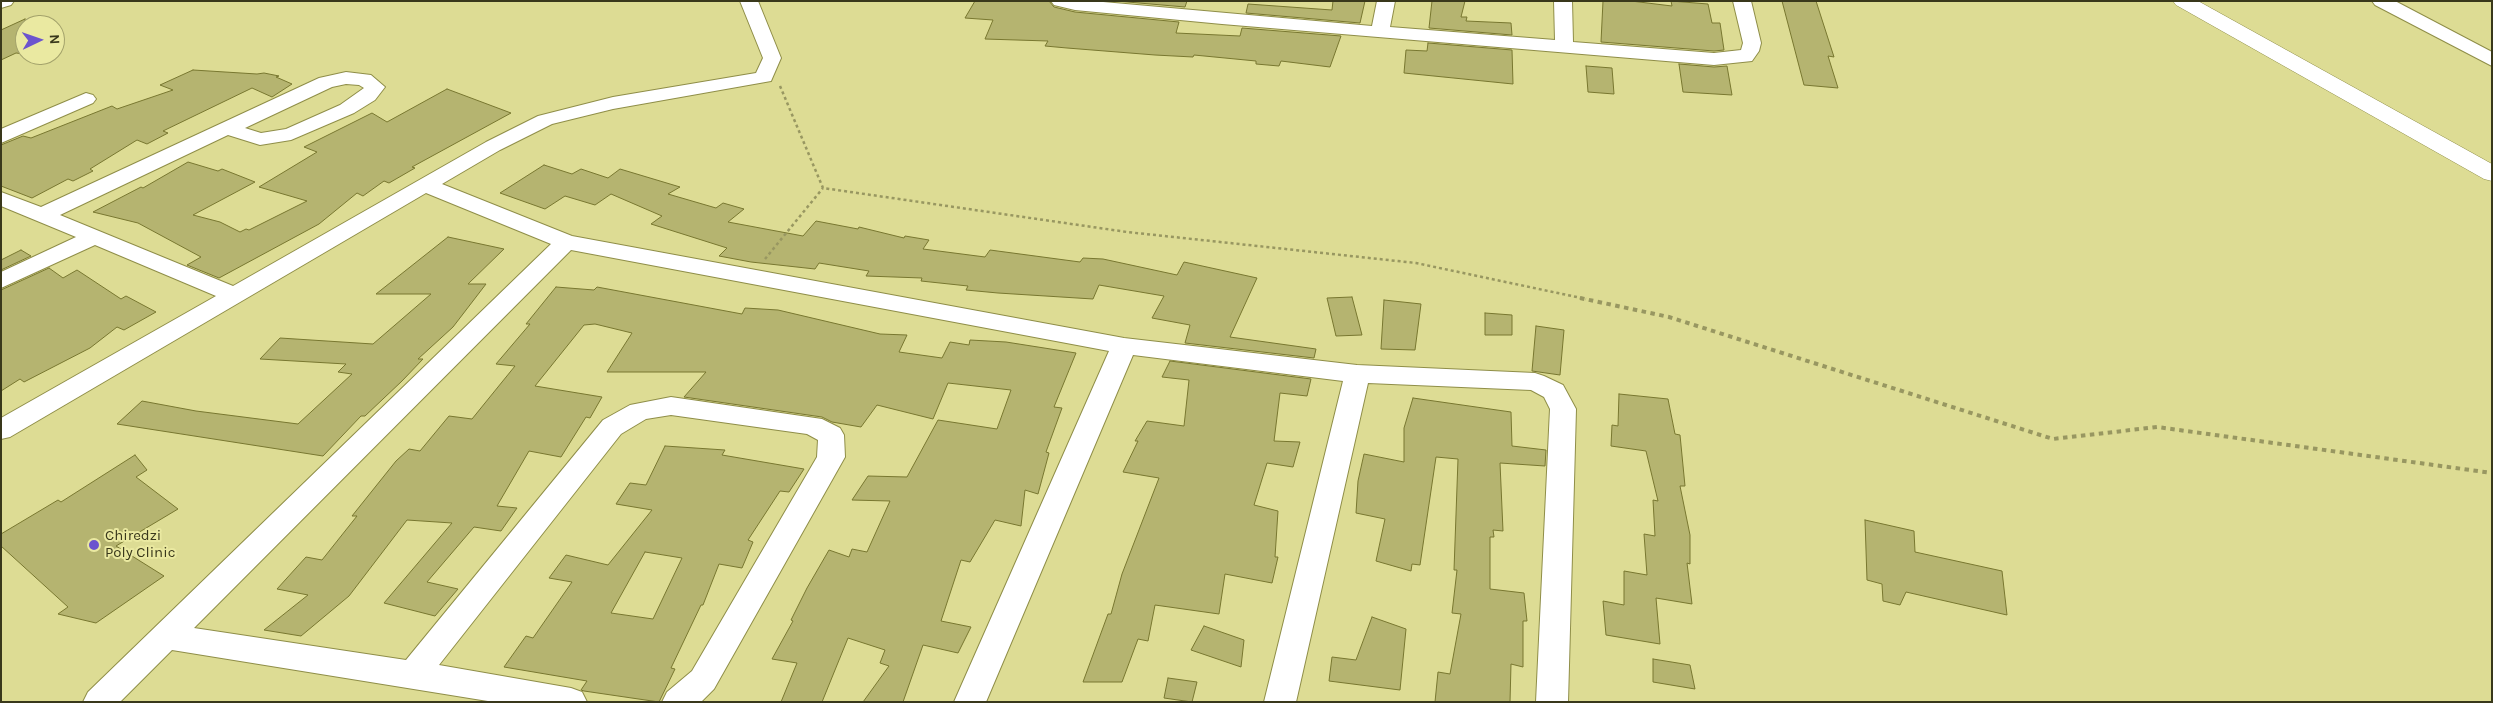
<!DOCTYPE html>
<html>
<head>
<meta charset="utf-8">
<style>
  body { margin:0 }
  #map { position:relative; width:2493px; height:703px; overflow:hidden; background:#dddc94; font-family:Karla,sans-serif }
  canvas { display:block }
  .frame { position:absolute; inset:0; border:2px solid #39381b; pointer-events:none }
  .north { position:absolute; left:15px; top:15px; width:50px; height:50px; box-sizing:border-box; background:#eae9a1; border:1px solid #a3a26b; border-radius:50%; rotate:87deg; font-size:14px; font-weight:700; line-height:20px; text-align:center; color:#39381b }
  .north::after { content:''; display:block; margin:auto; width:18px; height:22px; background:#6c54ce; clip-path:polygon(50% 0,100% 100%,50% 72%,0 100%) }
</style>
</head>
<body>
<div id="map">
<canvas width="2493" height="703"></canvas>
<div class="frame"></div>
<div class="north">N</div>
</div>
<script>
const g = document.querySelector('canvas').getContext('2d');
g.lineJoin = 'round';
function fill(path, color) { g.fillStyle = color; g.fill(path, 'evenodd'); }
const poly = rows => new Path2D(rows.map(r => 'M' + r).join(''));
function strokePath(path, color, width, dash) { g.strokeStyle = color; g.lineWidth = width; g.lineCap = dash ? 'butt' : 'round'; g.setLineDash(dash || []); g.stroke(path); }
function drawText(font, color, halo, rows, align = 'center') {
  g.font = font + ' Karla,sans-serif'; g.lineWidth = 4; g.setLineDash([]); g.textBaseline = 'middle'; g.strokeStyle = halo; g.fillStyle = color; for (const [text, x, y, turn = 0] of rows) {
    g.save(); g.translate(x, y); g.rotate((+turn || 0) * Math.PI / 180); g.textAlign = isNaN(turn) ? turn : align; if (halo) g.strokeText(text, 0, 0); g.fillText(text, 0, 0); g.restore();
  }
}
const building = poly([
  [975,1,1049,1,1054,7,1075,12,1179,22,1176,33,1240,36,1242,28,1341,36,1330,67,1281,61,1279,66,1256,64,1256,61,1194,55,1193,57,1155,55,1067,48,1045,46,1048,41,985,39,993,20,965,18,975,1],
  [1116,1,1187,1,1185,7,1116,1],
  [1333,1,1365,1,1360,23,1246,13,1248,4,1332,10,1333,1],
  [1432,1,1465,1,1461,17,1467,17,1466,21,1511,23,1512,35,1429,28,1432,1],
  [1603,1,1631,1,1672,6,1671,1,1708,4,1712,23,1720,23,1724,50,1714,51,1601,42,1603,1],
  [1782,1,1816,1,1834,57,1828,56,1838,88,1804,85,1782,1],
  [25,19,25,54,16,53,1,60,1,30,25,19],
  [1428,43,1512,50,1513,84,1404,73,1406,50,1427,51,1428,43],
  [1679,64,1714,67,1727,66,1732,95,1683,92,1679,64],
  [1586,66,1612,68,1614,94,1588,92,1586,66],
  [193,70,257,74,264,73,279,76,276,77,292,84,272,97,252,88,163,131,168,133,147,144,137,140,90,169,93,171,73,181,68,179,32,198,1,186,1,145,23,136,31,138,112,106,117,109,173,90,160,85,193,70],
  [447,89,511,113,412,167,415,168,389,183,384,181,363,196,357,193,319,224,219,278,187,265,201,257,138,223,93,212,141,187,143,188,188,162,218,171,222,169,255,182,193,215,220,222,240,232,246,229,249,230,307,201,259,187,317,152,304,147,372,113,387,122,447,89],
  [544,165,572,174,581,169,608,178,620,169,680,187,668,194,716,208,723,203,744,209,728,222,803,236,816,221,858,229,859,227,904,238,905,236,929,240,923,249,985,257,990,250,1080,262,1083,258,1103,259,1177,275,1184,262,1257,278,1230,337,1316,349,1314,358,1185,343,1190,325,1152,318,1164,296,1099,285,1093,299,998,293,966,290,968,286,921,281,922,278,866,276,869,271,819,263,815,269,751,262,719,256,727,248,651,224,662,216,611,194,595,205,565,196,545,209,500,193,544,165],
  [448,237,504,249,468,284,486,284,453,327,418,359,423,359,402,381,365,416,361,416,323,456,117,424,142,401,196,411,298,424,352,374,338,372,346,364,260,359,280,338,373,344,431,294,376,294,448,237],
  [21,250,31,256,1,270,1,260,21,250],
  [49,268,63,278,77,270,121,299,126,296,156,312,124,330,117,327,90,348,24,382,20,379,1,391,1,290,49,268],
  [556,287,594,290,597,287,742,314,745,308,778,310,880,334,907,335,899,352,942,358,950,342,969,345,970,340,1006,342,1076,353,1054,407,1062,408,1046,452,1049,453,1038,494,1025,490,1021,526,995,520,970,562,961,560,941,621,971,627,958,653,923,645,903,702,863,702,889,666,880,663,885,650,848,638,822,702,781,702,797,663,772,659,793,621,791,620,807,588,829,550,849,557,852,549,867,552,890,501,852,500,868,476,907,477,938,420,997,429,1011,390,948,383,933,419,877,405,861,427,832,422,822,417,684,397,706,372,607,372,632,333,595,324,584,325,535,386,602,397,590,418,586,417,561,457,529,451,497,506,517,508,501,531,474,527,427,582,458,589,435,616,384,603,452,523,407,520,349,596,301,636,264,630,308,595,277,589,306,557,322,560,357,516,352,516,396,461,409,449,420,451,449,416,472,419,515,366,496,364,530,324,526,324,556,287],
  [1352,297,1362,335,1336,336,1327,298,1352,297],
  [1384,300,1421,304,1415,350,1381,349,1384,300],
  [1485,313,1512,315,1512,335,1485,335,1485,313],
  [1536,326,1564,330,1560,375,1532,371,1536,326],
  [1170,361,1311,379,1307,396,1280,393,1274,441,1300,442,1293,467,1267,463,1254,505,1278,511,1275,557,1278,557,1272,583,1225,574,1219,614,1155,605,1148,641,1138,639,1122,682,1083,682,1108,614,1111,614,1122,574,1159,478,1123,472,1138,441,1135,441,1147,421,1184,426,1189,380,1162,377,1170,361],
  [1619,394,1668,399,1675,434,1680,435,1685,486,1680,486,1690,535,1690,564,1687,563,1692,604,1656,598,1660,644,1606,635,1603,601,1624,605,1624,571,1647,575,1644,534,1655,536,1653,500,1658,501,1646,451,1611,446,1612,425,1618,426,1619,394],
  [1413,398,1511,412,1512,446,1546,450,1545,466,1500,463,1503,531,1493,530,1494,537,1490,537,1490,589,1524,593,1527,621,1523,621,1523,667,1511,664,1510,702,1435,702,1438,672,1450,674,1461,614,1452,613,1457,570,1454,570,1458,459,1436,457,1420,565,1412,564,1411,571,1376,561,1385,519,1356,513,1358,481,1364,454,1404,462,1404,428,1413,398],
  [665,446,725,450,722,455,804,469,789,492,780,491,748,540,753,542,742,568,719,564,703,605,701,605,671,668,675,669,659,702,584,691,581,690,587,681,504,667,526,636,533,638,572,582,549,578,566,555,608,565,652,510,616,504,630,483,646,485,665,446],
  [645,552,682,558,653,619,611,613,645,552],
  [135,455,147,470,136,477,178,509,116,546,164,576,96,623,58,614,68,607,1,546,1,534,58,500,61,502,135,455],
  [1865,520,1914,531,1915,552,2002,571,2007,615,1906,592,1900,605,1883,601,1882,584,1867,580,1865,520],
  [1372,617,1406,629,1400,690,1329,681,1332,657,1356,660,1372,617],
  [1204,626,1244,640,1241,667,1191,650,1204,626],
  [1653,659,1690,665,1695,689,1653,682,1653,659],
  [1168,678,1197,682,1192,702,1164,698,1168,678]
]);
fill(building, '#b5b470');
strokePath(building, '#787730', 1);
const minor = poly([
  [1,1,14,1,11,5,1,8,1,1],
  [740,1,758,1,781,58,771,81,613,109,552,124,500,150,442,184,572,236,1124,338,1357,365,1535,373,1544,376,1563,385,1576,409,1568,702,1536,702,1550,409,1544,397,1531,390,1368,383,1296,702,1264,702,1343,381,1133,355,986,702,954,702,1109,351,571,250,194,628,406,660,603,420,630,405,671,397,822,419,840,428,844,435,845,457,714,689,701,702,662,702,667,692,692,671,817,457,818,440,807,434,671,415,646,419,621,434,439,665,571,688,582,692,587,702,494,702,172,650,120,702,83,702,88,692,551,244,426,193,10,437,1,439,1,418,216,296,95,245,1,288,1,272,76,237,1,206,1,192,41,207,319,78,346,72,371,75,385,87,375,100,354,113,291,140,260,145,228,135,60,215,233,286,486,142,538,116,613,97,756,73,763,58,740,1],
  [346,84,359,85,364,88,340,105,286,129,261,133,245,128,332,87,346,84],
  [1051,1,1092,1,1372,26,1377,1,1395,1,1390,27,1555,40,1554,1,1572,1,1573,42,1714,53,1741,50,1743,43,1733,1,1751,1,1761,43,1759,51,1752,61,1714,65,1222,24,1075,10,1054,5,1051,1],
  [2372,1,2395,1,2492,52,2492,66,2375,5,2372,1],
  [86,93,93,95,96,99,93,103,1,143,1,129,86,93]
]);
const tertiary = poly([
  [2173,1,2198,1,2492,164,2492,181,2484,179,2176,5,2173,1]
]);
strokePath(minor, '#8f8e48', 2);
strokePath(tertiary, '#8f8e48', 1);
strokePath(poly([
  [780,86,823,188,1127,232,1416,263,1586,299],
  [765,259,823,188]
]), '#989761', 2.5, [3, 3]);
strokePath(poly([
  [1580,298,1669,317,2053,439,2157,427,2492,473]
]), '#989761', 4, [4.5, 4.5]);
fill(minor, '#fff');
fill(tertiary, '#fff');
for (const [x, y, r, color] of [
  [94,545,6,"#6c54ce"]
]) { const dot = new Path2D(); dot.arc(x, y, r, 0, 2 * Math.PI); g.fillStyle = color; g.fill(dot); strokePath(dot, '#eae9a1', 2); }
drawText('15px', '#39381b', '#eae9a1', [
  ["Chiredzi",105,536],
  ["Poly Clinic",105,553]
], 'left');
</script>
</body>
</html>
